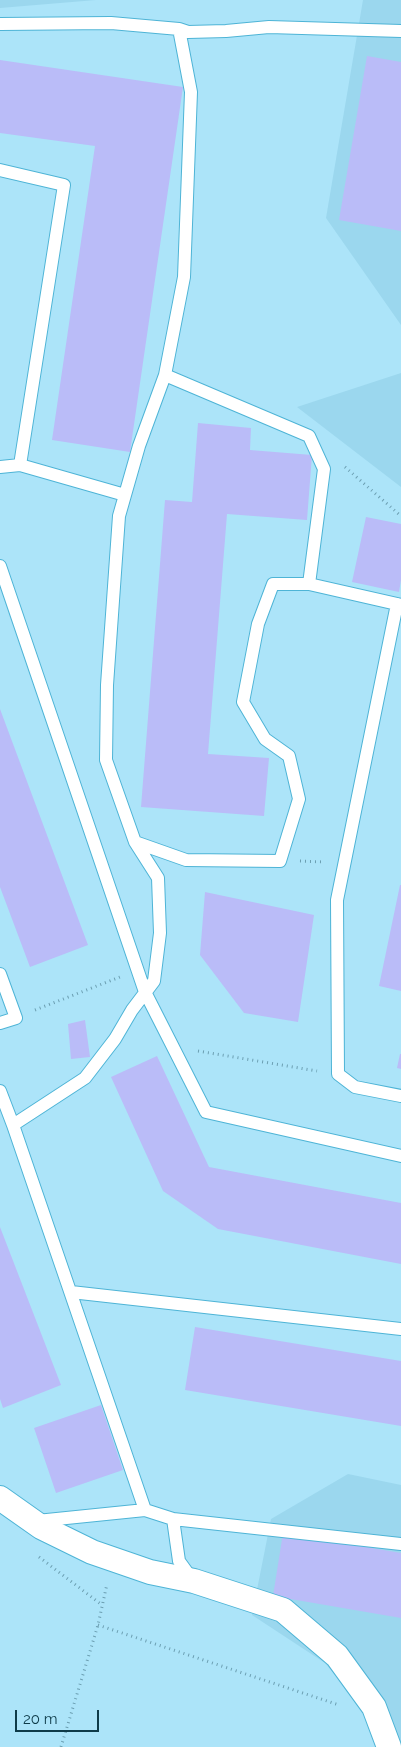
<!DOCTYPE html>
<html>
<head>
<meta charset="utf-8">
<style>
  body { margin:0 }
  #map { position:relative; width:401px; height:1747px; overflow:hidden; background:#ace4f9; font-family:Raleway,sans-serif }
  canvas { display:block }
  .scale { position:absolute; left:15px; top:1710px; width:84px; height:22px; box-sizing:border-box; border:2px solid #0e3b49; border-top:0; padding-left:6px; font-size:15px; line-height:18px; white-space:nowrap; color:#0e3b49; -webkit-text-stroke:4px #ace4f9; paint-order:stroke }
</style>
</head>
<body>
<div id="map">
<canvas width="401" height="1747"></canvas>
<div class="scale">20 m</div>
</div>
<script>
const g = document.querySelector('canvas').getContext('2d');
g.lineJoin = 'round';
function fill(path, color) { g.fillStyle = color; g.fill(path, 'evenodd'); }
const poly = rows => new Path2D(rows.map(r => 'M' + r).join(''));
function strokePath(path, color, width, dash) { g.strokeStyle = color; g.lineWidth = width; g.lineCap = dash ? 'butt' : 'round'; g.setLineDash(dash || []); g.stroke(path); }
fill(poly([
  [0,0,96,0,0,8],
  [363,0,401,0,401,325,326,218],
  [401,373,401,487,297,407],
  [348,1474,401,1485,401,1747,381,1747,369,1716,325,1663,252,1615,271,1519]
]), '#9bd7ee');
fill(poly([
  [367,56,401,62,401,231,339,220],
  [0,60,183,87,130,452,52,440,95,146,0,133],
  [198,423,251,428,250,450,312,455,307,520,227,514,208,754,269,758,264,816,141,807,165,500,192,502],
  [366,517,401,524,401,580,399,592,352,582],
  [0,709,88,945,30,967,0,887],
  [400,885,401,885,401,991,379,986],
  [205,892,314,915,298,1022,244,1013,200,955],
  [85,1020,90,1057,71,1059,68,1024],
  [400,1054,401,1054,401,1069,397,1068],
  [157,1056,209,1167,401,1203,401,1264,218,1229,163,1191,111,1077],
  [0,1227,61,1385,3,1408,0,1399],
  [195,1327,401,1361,401,1426,185,1390],
  [101,1405,123,1470,56,1493,34,1428],
  [283,1533,401,1553,401,1618,273,1596]
]), '#babcf8');
const lane = poly([
  [0,24,111,23,179,29,188,32,226,31,269,27,401,31],
  [0,170,64,185,20,465,125,495],
  [0,467,20,465],
  [0,566,145,992,206,1112,401,1156],
  [309,584,401,605],
  [397,604,337,900,338,1074,355,1087,401,1096],
  [135,842,186,860,280,861,299,799,289,756,265,739,243,702,258,624,273,584,309,584,324,469,309,436,165,375],
  [0,974,16,1018,0,1023],
  [0,1091,13,1125,145,1510],
  [13,1125,85,1078,115,1039,132,1010,154,981,160,933,158,878,135,842,106,760,107,685,119,516,139,446,165,375,184,277,191,92,179,29],
  [71,1292,401,1329],
  [173,1519,401,1544],
  [37,1521,145,1510,173,1519,179,1561,192,1579]
]);
const street = poly([
  [0,1498,41,1527,92,1552,150,1572,194,1581,283,1610,337,1656,374,1707,389,1747]
]);
strokePath(lane, '#4eb4d6', 14);
strokePath(street, '#4eb4d6', 26);
strokePath(poly([
  [345,467,401,516],
  [300,861,324,862],
  [35,1010,120,977],
  [198,1051,317,1071],
  [39,1557,102,1605],
  [98,1625,339,1705],
  [61,1747,98,1625,107,1584]
]), '#6c9fb2', 3, [1, 4]);
strokePath(lane, '#fff', 12);
strokePath(street, '#fff', 24);
</script>
</body>
</html>
